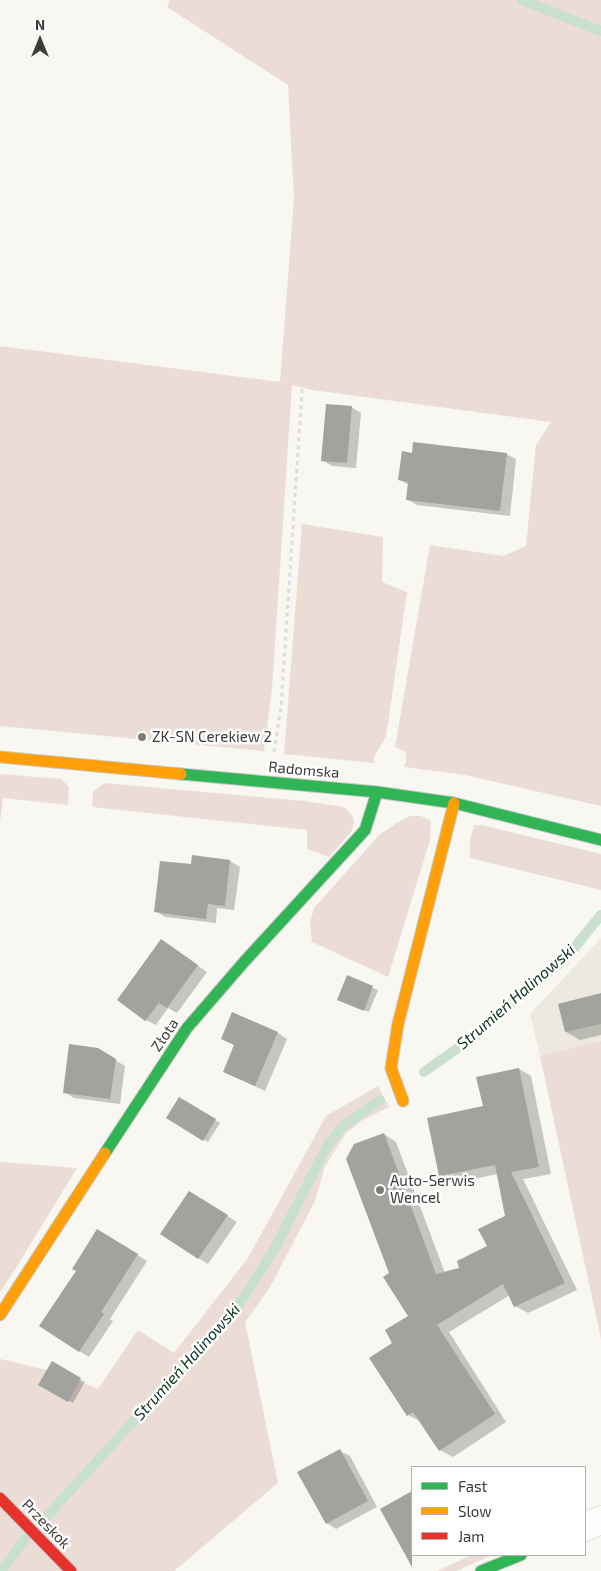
<!DOCTYPE html>
<html>
<head>
<meta charset="utf-8">
<style>
  body { margin:0 }
  #map { position:relative; width:601px; height:1571px; overflow:hidden; background:#f8f7f2; font-family:"Exo 2",sans-serif }
  canvas { display:block }
  .legend { position:absolute; left:411px; top:1466px; width:175px; height:90px; box-sizing:border-box; background:#fff; border:1px solid #b1b1af; margin:0; padding:6px 9px; list-style:none; font-size:15px; color:#3c3b37 }
  .legend li { display:flex; align-items:center; gap:10px; height:25px }
  .legend b { width:25px; border:1px solid #b1b1af }
  .north { position:absolute; left:15px; top:15px; width:50px; height:50px; -webkit-text-stroke:4px #fff; paint-order:stroke; rotate:0deg; font-size:14px; font-weight:700; line-height:20px; text-align:center; color:#3c3b37 }
  .north::after { content:''; display:block; margin:auto; width:18px; height:22px; background:#3c3b37; clip-path:polygon(50% 0,100% 100%,50% 72%,0 100%) }
</style>
</head>
<body>
<div id="map">
<canvas width="601" height="1571"></canvas>
<ul class="legend">
<li><b style="height:6px;background:#30b455"></b>Fast</li>
<li><b style="height:6px;background:#ff9f0a"></b>Slow</li>
<li><b style="height:6px;background:#e5322d"></b>Jam</li>
</ul>
<div class="north">N</div>
</div>
<script>
const g = document.querySelector('canvas').getContext('2d');
g.lineJoin = 'round';
function fill(path, color) { g.fillStyle = color; g.fill(path, 'evenodd'); }
const poly = rows => new Path2D(rows.map(r => 'M' + r).join(''));
function strokePath(path, color, width, dash) { g.strokeStyle = color; g.lineWidth = width; g.lineCap = dash ? 'butt' : 'round'; g.setLineDash(dash || []); g.stroke(path); }
function drawText(font, color, halo, rows, align = 'center') {
  g.font = font + ' "Exo 2",sans-serif'; g.lineWidth = 5; g.setLineDash([]); g.textBaseline = 'middle'; g.strokeStyle = halo; g.fillStyle = color; for (const [text, x, y, turn = 0] of rows) {
    g.save(); g.translate(x, y); g.rotate((+turn || 0) * Math.PI / 180); g.textAlign = isNaN(turn) ? turn : align; if (halo) g.strokeText(text, 0, 0); g.fillText(text, 0, 0); g.restore();
  }
}
fill(poly([
  [601,938,601,1041,540,1056,530,1014]
]), '#eceadf');
fill(poly([
  [170,0,601,0,601,806,465,775,404,767,406,761,406,752,395,747,430,545,503,556,526,546,536,445,551,422,312,390,292,385,272,689,264,751,0,726,0,346,280,382,294,198,288,85,167,7],
  [302,524,383,537,382,582,407,592,386,737,374,757,374,763,284,754],
  [0,774,61,779,69,787,68,805,3,798,0,822],
  [104,783,304,801,344,807,352,815,354,821,352,831,329,857,307,849,307,830,92,807,93,792],
  [410,816,421,816,431,821,430,840,388,977,312,942,310,923,314,908,379,835,395,824],
  [474,825,482,825,601,854,601,890,470,858,470,840],
  [601,1041,601,1339,540,1056],
  [378,1086,389,1107,361,1121,346,1133,325,1166,315,1201,270,1287,245,1322,278,1483,174,1571,0,1571,0,1359,56,1372,98,1389,138,1330,174,1353,248,1258,326,1116],
  [0,1162,77,1168,14,1271,0,1292],
  [472,1555,492,1555,456,1571,437,1571]
]), '#ebddd6');
fill(poly([
  [351,407,361,413,356,468,332,466,322,460],
  [413,454,506,454,516,459,510,516,417,505,407,499,409,485,400,480],
  [230,861,240,867,234,910,217,908,216,923,165,917,156,911],
  [162,941,207,972,177,1013,168,1008,156,1025,146,1020],
  [347,977,378,990,369,1012,343,1002],
  [601,994,601,1035,580,1040,566,1032],
  [278,1033,287,1039,265,1091,224,1072],
  [97,1049,125,1066,120,1104,74,1098,64,1092],
  [519,1069,531,1076,551,1174,523,1179,577,1290,528,1313,515,1306,510,1295,449,1332,506,1422,453,1457,440,1450,422,1422,408,1415,394,1343,410,1316,390,1274,384,1134,396,1142,445,1273,460,1269,488,1247,506,1216,498,1174,453,1183,440,1176,484,1107],
  [179,1098,220,1123,208,1142,167,1118],
  [199,1198,237,1222,208,1264,198,1258],
  [107,1236,147,1261,110,1319,113,1321,89,1357,79,1351,78,1271],
  [52,1363,85,1382,73,1403,40,1385],
  [340,1451,350,1456,377,1507,336,1529,327,1523]
]), '#0003');
strokePath(poly([
  [522,0,601,31],
  [424,1072,476,1035,519,996,566,958,601,915],
  [46,1517,236,1309,274,1250,327,1146,342,1127,380,1100],
  [1,1571,25,1539]
]), '#c9e0cf', 10);
fill(poly([
  [326,404,352,406,347,463,321,461],
  [413,442,507,453,500,511,406,500,408,482,398,480,402,451,412,453],
  [192,855,230,860,225,906,208,904,206,919,154,912,160,861,191,864],
  [161,939,198,965,167,1008,159,1003,145,1021,117,1000],
  [347,975,373,986,364,1011,337,1000],
  [601,993,601,1024,565,1032,558,1004],
  [232,1012,278,1032,255,1086,223,1072,234,1045,221,1039],
  [69,1044,98,1048,116,1059,110,1099,63,1093],
  [519,1068,539,1167,511,1172,565,1283,514,1307,503,1284,437,1325,495,1414,439,1451,413,1412,407,1416,369,1358,392,1343,385,1330,408,1316,383,1277,389,1273,346,1159,354,1144,384,1133,436,1274,459,1268,457,1261,487,1246,478,1229,505,1216,495,1165,439,1176,427,1118,483,1106,476,1077],
  [179,1097,216,1119,203,1141,166,1118],
  [189,1191,228,1215,198,1259,160,1234],
  [97,1229,138,1254,101,1312,104,1314,79,1352,39,1326,76,1271,72,1269],
  [52,1361,81,1378,68,1402,38,1385],
  [340,1449,368,1501,326,1524,297,1472],
  [412,1491,412,1567,380,1509]
]), '#a2a29e');
const street = poly([
  [585,1527,601,1520]
]);
const fast = poly([
  [181,774,377,792,454,803,601,840],
  [105,1153,187,1028,244,962,365,830,377,792],
  [481,1571,521,1555]
]);
const slow = poly([
  [0,757,181,774],
  [403,1101,391,1068,398,1024,454,803],
  [0,1315,105,1153]
]);
const jam = poly([
  [0,1498,71,1571]
]);
strokePath(street, '#c8c8c4', 29);
strokePath(fast, '#c8c8c4', 13);
strokePath(slow, '#c8c8c4', 13);
strokePath(jam, '#c8c8c4', 13);
strokePath(poly([
  [274,752,281,707,303,376]
]), '#dcdcda', 3, [4, 4]);
strokePath(street, '#fefefd', 28);
strokePath(fast, '#30b455', 11);
strokePath(slow, '#ff9f0a', 11);
strokePath(jam, '#e5322d', 11);
for (const [x, y, r, color] of [
  [142,737,5,"#7e7d78"],
  [380,1190,5,"#7e7d78"]
]) { const dot = new Path2D(); dot.arc(x, y, r, 0, 2 * Math.PI); g.fillStyle = color; g.fill(dot); strokePath(dot, '#fff', 2); }
drawText('15px', '#3c3b37', '#fff', [
  ["ZK-SN Cerekiew 2",152,737],
  ["Auto-Serwis",390,1181],
  ["Wencel",390,1198]
], 'left');
drawText('15px', '#3c3b37', '#fff', [
  ["Radomska",304,770,5],
  ["Złota",165,1035,-56],
  ["Przeskok",46,1524,46]
]);
drawText('italic 16px', '#09331e', '#fff', [
  ["Strumień Halinowski",516,997,-41],
  ["Strumień Halinowski",187,1362,-48]
]);
</script>
</body>
</html>
